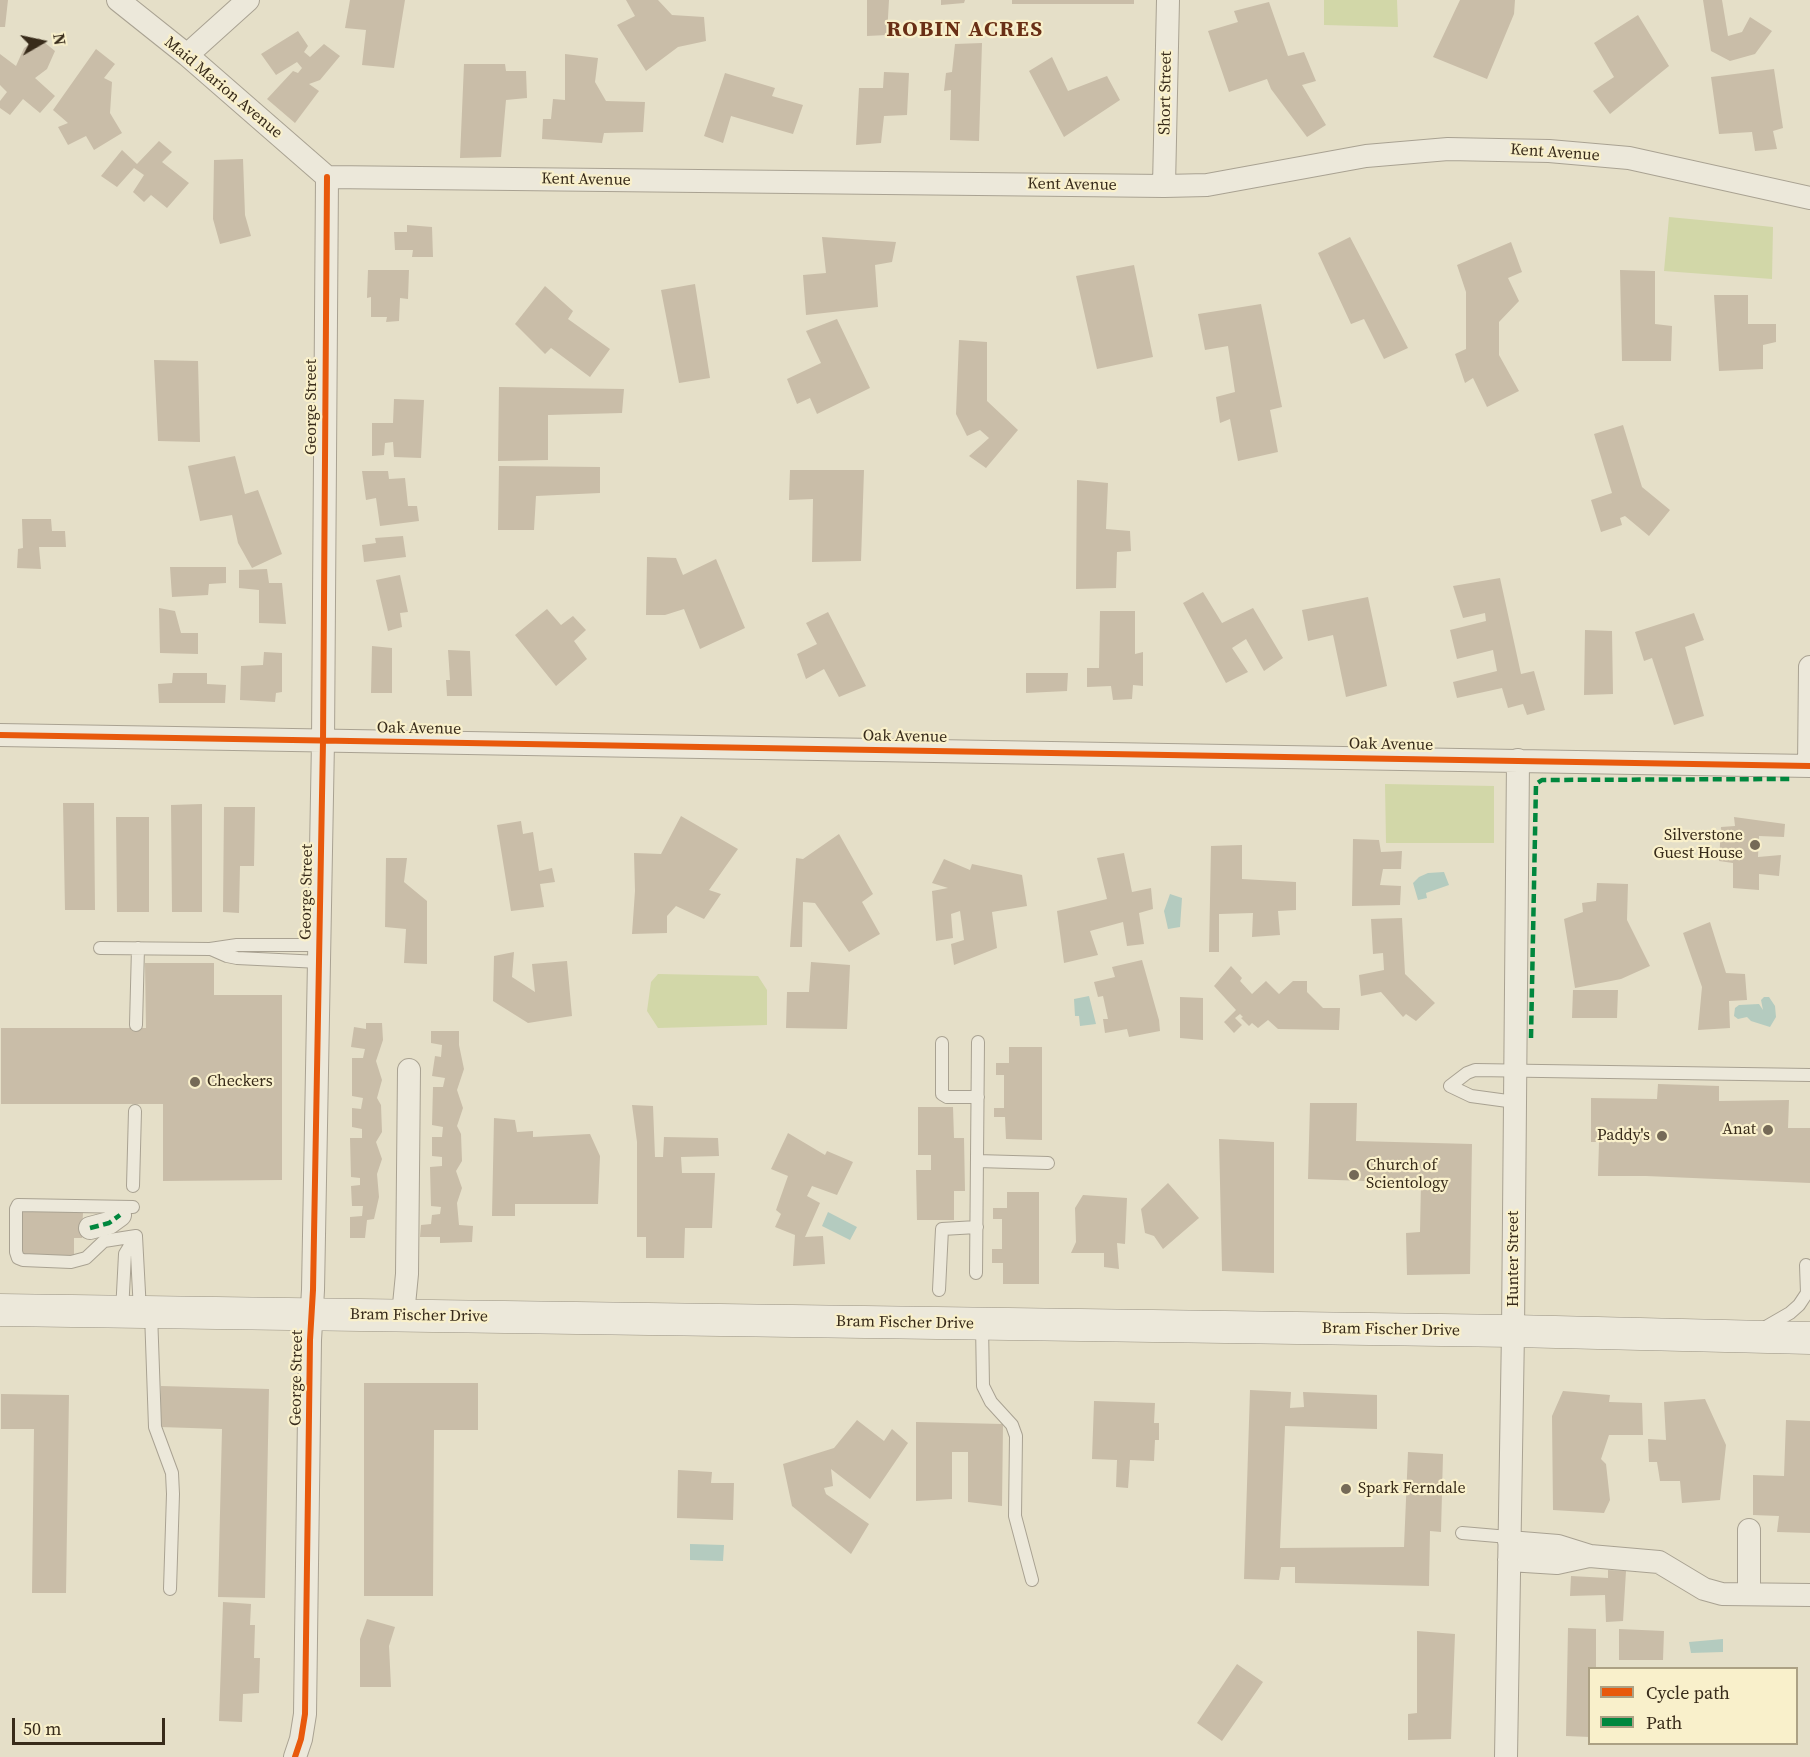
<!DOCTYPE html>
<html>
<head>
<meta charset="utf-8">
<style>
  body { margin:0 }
  #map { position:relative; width:1810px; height:1757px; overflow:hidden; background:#e5dfc8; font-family:"Source Serif 4",serif }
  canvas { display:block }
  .legend { position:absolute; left:1588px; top:1667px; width:210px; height:78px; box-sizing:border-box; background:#f9f0cb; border:2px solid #aca184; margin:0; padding:8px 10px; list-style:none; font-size:18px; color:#382b1a }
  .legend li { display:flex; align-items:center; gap:12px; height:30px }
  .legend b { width:30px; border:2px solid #aca184 }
  .north { position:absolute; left:12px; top:12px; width:60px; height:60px; -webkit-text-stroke:4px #f9f0cb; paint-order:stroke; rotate:81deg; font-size:16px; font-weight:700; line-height:24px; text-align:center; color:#382b1a }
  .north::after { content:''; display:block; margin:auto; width:21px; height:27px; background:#382b1a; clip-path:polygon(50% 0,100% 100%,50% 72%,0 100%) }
  .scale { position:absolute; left:12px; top:1718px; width:153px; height:27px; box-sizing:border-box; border:3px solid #382b1a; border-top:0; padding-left:8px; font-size:18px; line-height:21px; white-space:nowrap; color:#382b1a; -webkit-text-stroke:4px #f9f0cb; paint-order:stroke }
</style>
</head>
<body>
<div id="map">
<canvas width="1810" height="1757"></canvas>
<ul class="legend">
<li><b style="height:8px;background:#e8590c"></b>Cycle path</li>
<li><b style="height:8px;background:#00873e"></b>Path</li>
</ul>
<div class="north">N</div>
<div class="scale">50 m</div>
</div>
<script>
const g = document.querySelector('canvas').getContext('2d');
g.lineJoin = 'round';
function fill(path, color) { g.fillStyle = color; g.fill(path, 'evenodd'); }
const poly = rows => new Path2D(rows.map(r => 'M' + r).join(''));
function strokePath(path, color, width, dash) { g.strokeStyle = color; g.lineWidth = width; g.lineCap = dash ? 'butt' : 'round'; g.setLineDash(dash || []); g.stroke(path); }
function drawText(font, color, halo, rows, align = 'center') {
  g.font = font + ' "Source Serif 4",serif'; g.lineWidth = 4.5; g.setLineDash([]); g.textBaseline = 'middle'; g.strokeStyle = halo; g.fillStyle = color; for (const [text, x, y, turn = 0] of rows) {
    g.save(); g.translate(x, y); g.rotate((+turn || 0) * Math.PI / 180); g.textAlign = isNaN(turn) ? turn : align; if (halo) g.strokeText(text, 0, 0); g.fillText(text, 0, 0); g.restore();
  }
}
fill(poly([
  [1324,0,1397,0,1398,27,1324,25],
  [1669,217,1773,227,1772,279,1664,271],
  [1385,784,1494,786,1494,843,1386,843],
  [658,974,758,976,767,990,767,1025,658,1028,647,1011,651,982]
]), '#d2d7a8');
fill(poly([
  [1444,872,1449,885,1426,893,1427,898,1418,900,1413,883,1419,877,1428,873],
  [1170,894,1182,898,1180,927,1168,929,1164,911],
  [1089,996,1096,1024,1080,1026,1079,1016,1075,1016,1074,999],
  [1764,997,1769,997,1775,1006,1776,1017,1770,1027,1751,1021,1747,1017,1738,1019,1734,1016,1735,1008,1739,1005,1759,1004,1763,1010,1761,1000],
  [828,1212,857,1227,850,1240,822,1226],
  [690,1544,724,1545,723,1561,690,1560],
  [1723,1639,1723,1652,1691,1653,1689,1642]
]), '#b4cbbf');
fill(poly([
  [0,0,8,0,5,27,0,27],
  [350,0,405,0,394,68,362,65,366,30,345,28],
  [626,0,658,0,672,15,704,17,706,41,678,47,646,71,617,25,635,16],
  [867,0,889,0,887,35,867,36],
  [941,0,965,0,964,3,941,5],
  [1012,0,1134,0,1134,4,1012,4],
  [1460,0,1515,0,1514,14,1487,79,1433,57],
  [1703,0,1722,0,1728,36,1742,32,1750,17,1772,31,1755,54,1730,61,1711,51],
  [1269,2,1288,56,1304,52,1316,81,1302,85,1326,125,1307,137,1271,89,1267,79,1229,92,1208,31,1238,22,1234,11],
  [1638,15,1669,66,1610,114,1593,91,1614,77,1594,43],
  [298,31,308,46,304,52,310,57,324,44,340,56,320,80,309,84,319,91,295,123,267,99,293,71,298,73,302,68,297,62,276,75,261,54],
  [39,38,55,51,47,69,35,78,55,96,40,113,23,99,10,115,0,108,0,101,7,92,0,85,0,54,16,66,24,48],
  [982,43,979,141,950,140,951,90,944,91,946,73,952,72,955,44],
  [96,49,115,64,104,78,112,82,110,113,122,133,94,150,86,136,68,145,58,127,68,123,53,110],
  [565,54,598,58,595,82,606,101,645,102,643,132,604,133,602,143,542,139,543,119,551,119,553,99,565,100],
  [1052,57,1068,91,1107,76,1120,100,1064,137,1029,71],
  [464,64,505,64,506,71,526,71,527,98,506,100,501,157,460,158],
  [1774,69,1783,128,1773,131,1777,149,1755,151,1752,132,1719,134,1711,77],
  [884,72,909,73,907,115,884,116,881,143,856,145,859,88,883,88],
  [725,73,775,88,772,96,803,105,793,134,731,116,723,143,704,136],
  [159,141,172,152,162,162,189,183,167,208,151,195,144,202,133,192,144,175,134,168,117,187,101,176,122,150,137,164],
  [243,159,245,215,251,236,220,244,213,219,214,160],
  [407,225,432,227,433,257,412,257,413,250,395,250,394,232,407,232],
  [822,237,896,242,892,262,875,265,878,307,806,315,803,275,826,273],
  [1350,237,1408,348,1384,359,1364,319,1351,324,1318,253],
  [1511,242,1522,272,1508,278,1519,301,1499,322,1499,355,1519,391,1487,407,1473,378,1465,383,1455,354,1466,349,1466,292,1457,265],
  [1134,265,1153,357,1097,369,1076,276],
  [368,270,409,270,408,299,400,298,399,321,386,322,387,317,371,317,371,297,367,298],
  [1620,270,1655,271,1655,324,1672,326,1671,361,1622,361],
  [695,284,710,378,679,383,661,290],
  [545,286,573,311,568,319,610,349,590,377,551,348,545,354,515,324],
  [1714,295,1748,295,1748,324,1776,324,1776,342,1763,345,1763,369,1719,371],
  [1261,304,1282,407,1270,410,1278,452,1238,461,1230,419,1220,423,1216,397,1235,392,1228,346,1205,350,1198,314],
  [837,319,870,388,817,414,810,398,797,404,787,379,821,363,806,331],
  [959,340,987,342,987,401,1018,430,986,468,969,456,989,438,980,430,967,436,956,414],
  [154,360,198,361,200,442,158,441],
  [499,387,624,389,622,413,548,415,548,460,498,461],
  [394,399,424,400,421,458,394,457,393,442,385,443,384,455,372,456,372,423,393,423],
  [1623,425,1642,487,1670,510,1649,536,1625,516,1620,518,1622,525,1601,532,1591,500,1612,493,1594,434],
  [235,456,245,494,258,490,282,554,252,568,238,543,232,515,200,521,188,466],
  [499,466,600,467,600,493,536,496,534,530,498,530],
  [790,470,864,470,861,561,812,562,813,499,789,500],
  [362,471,388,471,389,479,405,478,408,506,417,506,419,521,380,526,376,498,366,500],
  [1077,480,1108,483,1106,529,1130,531,1131,551,1117,552,1116,588,1076,589],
  [22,519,51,519,52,531,65,531,66,547,39,547,41,569,17,568,18,549,23,548],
  [403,536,406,557,364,562,362,545,376,543,375,538],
  [647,557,676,558,683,575,716,559,745,628,700,649,684,609,665,615,646,615],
  [170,567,226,567,226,583,209,584,208,595,172,597],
  [267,569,269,583,282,583,286,624,259,623,259,590,239,588,239,570],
  [400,575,408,612,400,613,402,627,388,631,376,580],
  [1500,578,1521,674,1534,671,1545,710,1527,715,1523,704,1508,708,1502,688,1457,698,1453,682,1497,671,1493,650,1457,659,1450,630,1486,621,1485,613,1463,618,1453,586],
  [1203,592,1222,623,1253,608,1283,658,1264,671,1246,639,1232,648,1248,672,1226,683,1183,603],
  [1368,597,1387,686,1346,697,1333,635,1308,641,1302,610],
  [159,608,175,611,181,633,198,633,198,654,160,653],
  [547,609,561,625,573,616,586,630,574,641,587,659,556,686,515,635],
  [1100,611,1135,611,1135,654,1143,652,1143,686,1133,685,1132,699,1113,700,1111,686,1087,687,1087,668,1099,668],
  [828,612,866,686,839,697,824,669,806,679,797,654,817,644,806,623],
  [1694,613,1704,640,1685,647,1704,716,1674,725,1652,658,1644,661,1635,632],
  [1585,630,1612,631,1613,694,1584,695],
  [372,646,392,648,392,693,371,693],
  [448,650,470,651,472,696,447,696,446,680,450,680],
  [264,652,282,653,282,692,276,693,275,702,240,700,241,666,263,665],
  [173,673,207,673,207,684,226,685,225,703,159,703,158,684,172,683],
  [1026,673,1068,673,1067,691,1026,693],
  [63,803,94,803,95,910,65,910],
  [202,804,202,912,172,912,171,805],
  [224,807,255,807,254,866,240,866,239,913,223,912],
  [681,816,738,849,709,890,721,894,704,919,676,906,667,916,667,933,632,934,635,891,634,853,661,854],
  [116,817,149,817,149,912,117,912],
  [1734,817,1785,824,1784,837,1759,836,1758,857,1781,855,1779,876,1759,874,1759,890,1733,888,1733,863,1719,861,1721,827,1735,826],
  [521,821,523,834,533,832,539,871,552,868,555,882,540,884,544,907,511,911,497,825],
  [839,834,873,894,862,902,880,934,849,952,815,903,803,902,802,947,790,947,796,858,803,859],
  [1353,839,1379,840,1381,852,1402,851,1401,869,1383,869,1380,885,1401,886,1400,905,1352,906],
  [1242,845,1242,879,1296,882,1296,910,1278,911,1280,935,1252,937,1253,913,1219,914,1219,952,1209,952,1211,846],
  [1124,853,1132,892,1151,888,1153,909,1139,913,1144,944,1127,946,1123,922,1090,931,1098,955,1064,963,1057,911,1107,899,1097,858],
  [386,858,407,858,404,882,427,901,427,964,404,963,406,929,385,927],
  [944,859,970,870,972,864,1022,875,1027,906,992,912,997,948,954,965,951,944,964,940,960,911,951,914,953,938,936,941,932,891,948,888,932,883],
  [1597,883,1628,884,1627,920,1650,966,1621,979,1575,988,1564,919,1583,912,1582,903,1596,901],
  [1402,918,1405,974,1435,1003,1416,1021,1406,1014,1403,1017,1381,992,1361,996,1359,975,1384,970,1383,953,1373,954,1371,919],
  [1710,922,1726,973,1745,974,1747,1000,1729,1001,1730,1028,1698,1030,1702,987,1683,933],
  [514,952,512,977,535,992,532,964,567,961,572,1016,528,1023,493,1001,494,956],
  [1142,960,1159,1020,1160,1031,1129,1037,1127,1029,1105,1033,1103,1019,1108,1019,1103,996,1098,997,1094,982,1115,977,1112,967],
  [811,962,850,965,847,1029,786,1028,787,992,809,992],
  [145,963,214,963,214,995,282,995,282,1180,163,1181,163,1104,1,1104,1,1028,146,1028],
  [1231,966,1242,978,1240,981,1252,994,1266,981,1279,994,1293,981,1307,981,1307,992,1323,1008,1340,1008,1339,1030,1278,1029,1268,1020,1258,1028,1252,1023,1249,1026,1241,1018,1243,1017,1240,1014,1235,1018,1242,1025,1234,1033,1224,1022,1236,1010,1214,986],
  [1573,990,1618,990,1617,1018,1572,1018],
  [1180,997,1203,998,1203,1040,1180,1038],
  [366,1023,382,1023,383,1040,376,1061,382,1080,377,1098,381,1105,382,1132,376,1142,382,1159,377,1174,379,1197,374,1219,367,1220,365,1238,350,1238,350,1217,362,1216,363,1206,352,1206,351,1186,360,1185,360,1178,351,1177,350,1138,362,1138,362,1129,352,1127,352,1108,361,1109,363,1098,352,1096,352,1058,363,1058,365,1049,351,1047,354,1027,366,1029],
  [431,1031,459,1031,459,1045,464,1069,457,1090,463,1108,457,1126,461,1134,462,1161,456,1171,462,1188,457,1203,459,1225,473,1226,472,1242,440,1243,440,1237,420,1237,421,1225,431,1224,432,1215,440,1214,441,1207,431,1206,430,1167,442,1166,442,1157,432,1156,432,1137,442,1137,443,1127,432,1125,433,1087,443,1087,445,1078,432,1076,435,1056,441,1057,442,1045,431,1043],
  [1009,1047,1042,1047,1042,1140,1006,1139,1005,1117,994,1117,994,1108,1004,1108,1004,1075,996,1075,996,1063,1009,1063],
  [1658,1084,1719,1086,1719,1101,1789,1100,1788,1128,1810,1128,1810,1183,1646,1176,1598,1176,1599,1142,1591,1142,1591,1098,1657,1099],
  [1310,1103,1357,1103,1356,1141,1472,1144,1470,1274,1407,1275,1406,1233,1420,1232,1421,1183,1308,1179],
  [632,1105,653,1106,655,1157,663,1157,664,1137,718,1138,719,1156,681,1157,682,1173,715,1173,712,1228,685,1228,684,1258,646,1258,646,1237,637,1237,637,1142],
  [918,1107,953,1107,954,1138,964,1138,965,1191,954,1191,954,1220,917,1220,916,1170,931,1170,931,1155,918,1155],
  [494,1118,515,1120,517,1132,533,1131,533,1137,590,1134,600,1156,598,1204,515,1204,515,1216,492,1216],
  [788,1133,825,1155,827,1151,853,1162,837,1195,812,1186,807,1196,820,1203,805,1237,823,1236,825,1264,793,1266,795,1235,775,1227,781,1214,776,1210,788,1176,771,1169],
  [1219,1139,1274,1142,1274,1273,1222,1271],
  [1168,1183,1199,1218,1163,1249,1154,1236,1145,1233,1141,1209],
  [1007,1192,1039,1192,1039,1284,1003,1284,1003,1263,992,1263,992,1249,1002,1249,1002,1219,993,1219,993,1208,1007,1208],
  [1083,1195,1127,1198,1125,1244,1117,1243,1119,1269,1104,1267,1104,1253,1071,1253,1076,1242,1075,1208],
  [23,1211,83,1212,82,1238,74,1238,74,1256,22,1255],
  [364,1383,478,1383,478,1430,434,1430,433,1596,364,1596],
  [161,1386,269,1389,265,1598,218,1597,222,1429,160,1427],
  [1250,1390,1291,1392,1290,1408,1304,1407,1303,1392,1377,1395,1377,1429,1285,1426,1280,1548,1404,1547,1408,1452,1443,1454,1441,1532,1430,1531,1429,1586,1295,1583,1295,1567,1281,1567,1279,1580,1244,1579],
  [1563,1391,1610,1395,1609,1402,1642,1403,1643,1435,1609,1435,1601,1459,1606,1464,1610,1500,1604,1513,1553,1510,1552,1416],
  [1,1394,69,1395,66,1593,32,1593,34,1429,1,1429],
  [1705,1399,1726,1445,1720,1500,1682,1503,1680,1481,1660,1481,1657,1462,1649,1462,1648,1439,1666,1440,1664,1402],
  [1094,1401,1155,1403,1154,1423,1159,1423,1159,1440,1155,1440,1154,1461,1130,1460,1128,1488,1116,1487,1117,1460,1092,1459],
  [857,1420,884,1441,892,1429,908,1443,870,1499,831,1469,833,1486,824,1488,826,1494,869,1524,851,1554,792,1506,783,1464,834,1448],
  [1786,1420,1810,1421,1810,1533,1777,1532,1779,1516,1753,1515,1753,1475,1784,1476],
  [916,1422,1003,1424,1002,1506,968,1502,968,1452,952,1452,952,1499,916,1501],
  [678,1470,712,1472,711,1483,734,1483,733,1520,677,1518],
  [1608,1570,1626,1571,1623,1621,1606,1622,1605,1595,1570,1596,1571,1576,1608,1578],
  [223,1602,251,1604,250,1625,255,1625,254,1658,260,1658,259,1693,243,1694,242,1722,219,1721],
  [367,1619,395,1627,389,1646,391,1687,360,1687,360,1639],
  [1568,1628,1596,1629,1596,1668,1590,1668,1590,1737,1566,1736],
  [1619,1629,1664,1631,1663,1660,1619,1660],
  [1417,1631,1455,1634,1451,1739,1408,1740,1408,1714,1417,1713],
  [1237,1664,1263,1682,1222,1741,1197,1723]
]), '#c9bda8');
const lane = poly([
  [100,948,210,949,237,945,320,945],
  [211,949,227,956,237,958,320,962],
  [136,1025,138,948],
  [942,1043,942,1094,947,1097,978,1097],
  [1515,1102,1471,1096,1450,1086,1467,1073,1475,1070,1810,1075],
  [977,1161,1048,1163],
  [133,1186,135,1111],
  [133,1207,18,1205,16,1209,16,1252,18,1258,23,1260,71,1262,86,1258,104,1241,136,1236],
  [136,1236,140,1311],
  [976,1273,978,1042],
  [939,1290,942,1229,977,1227],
  [122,1312,125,1254,136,1236],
  [151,1313,155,1427,172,1473,173,1494,170,1589],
  [982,1324,983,1386,991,1402,1012,1425,1016,1436,1015,1516,1032,1580],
  [1764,1328,1790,1313,1799,1305,1807,1293,1806,1265],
  [1462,1533,1509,1537]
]);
const street = poly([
  [118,0,187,55,327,177],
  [187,55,248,0],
  [327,177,1164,186,1207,185,1366,156,1448,149,1549,151,1629,158,1810,198],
  [1164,186,1168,0],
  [0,735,1810,766],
  [1809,766,1810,667],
  [90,1228,109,1223,120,1215],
  [403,1315,407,1274,409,1070],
  [1509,1542,1558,1546,1590,1556,1659,1562,1704,1589,1722,1594,1810,1595],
  [1509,1560,1557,1563,1589,1556],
  [1749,1594,1749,1530],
  [295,1757,301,1739,305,1714,310,1340,313,1290,323,741,327,177],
  [1506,1757,1513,1331,1518,760]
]);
const secondary = poly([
  [0,1310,1513,1331,1810,1338]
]);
strokePath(lane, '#a9a292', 14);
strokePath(street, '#a9a292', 24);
strokePath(secondary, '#999282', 33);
strokePath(lane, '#ece8da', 12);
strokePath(street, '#ece8da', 22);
strokePath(secondary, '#ece8da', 32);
strokePath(poly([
  [1531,1038,1536,784,1542,780,1791,779],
  [90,1228,109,1223,120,1215]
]), '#00873e', 4.5, [9, 4.5]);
strokePath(poly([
  [0,735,1810,766],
  [295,1757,301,1739,305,1714,310,1340,313,1290,323,741,327,177]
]), '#e8590c', 6);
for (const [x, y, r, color] of [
  [1755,845,6,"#756a57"],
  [195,1082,6,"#756a57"],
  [1768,1130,6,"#756a57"],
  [1662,1136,6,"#756a57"],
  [1354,1175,6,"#756a57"],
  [1346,1489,6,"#756a57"]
]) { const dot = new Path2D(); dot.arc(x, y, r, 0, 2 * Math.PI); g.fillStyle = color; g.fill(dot); strokePath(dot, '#f9f0cb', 2); }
drawText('16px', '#382b1a', '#f9f0cb', [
  ["Maid Marion Avenue",223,88,40],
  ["Short Street",1166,93,-89],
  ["Kent Avenue",1555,153,4],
  ["Kent Avenue",586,180,1],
  ["Kent Avenue",1072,185,1],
  ["George Street",312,407,-90],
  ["Oak Avenue",419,729,1],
  ["Oak Avenue",905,737,1],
  ["Oak Avenue",1391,745,1],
  ["George Street",307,892,-89],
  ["Hunter Street",1514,1259,-90],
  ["Bram Fischer Drive",419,1316,1],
  ["Bram Fischer Drive",905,1323,1],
  ["Bram Fischer Drive",1391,1330,1],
  ["George Street",297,1378,-89]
]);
drawText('16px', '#382b1a', '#f9f0cb', [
  ["Silverstone",1743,836],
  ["Guest House",1743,854],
  ["Checkers",207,1082,"left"],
  ["Anat",1756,1130],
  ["Paddy's",1650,1136],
  ["Church of",1366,1166,"left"],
  ["Scientology",1366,1184,"left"],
  ["Spark Ferndale",1358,1489,"left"]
], 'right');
g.letterSpacing = '1.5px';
drawText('bold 22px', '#692f15', '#f9f0cb', [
  ["ROBIN ACRES",965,30]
]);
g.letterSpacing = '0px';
</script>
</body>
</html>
